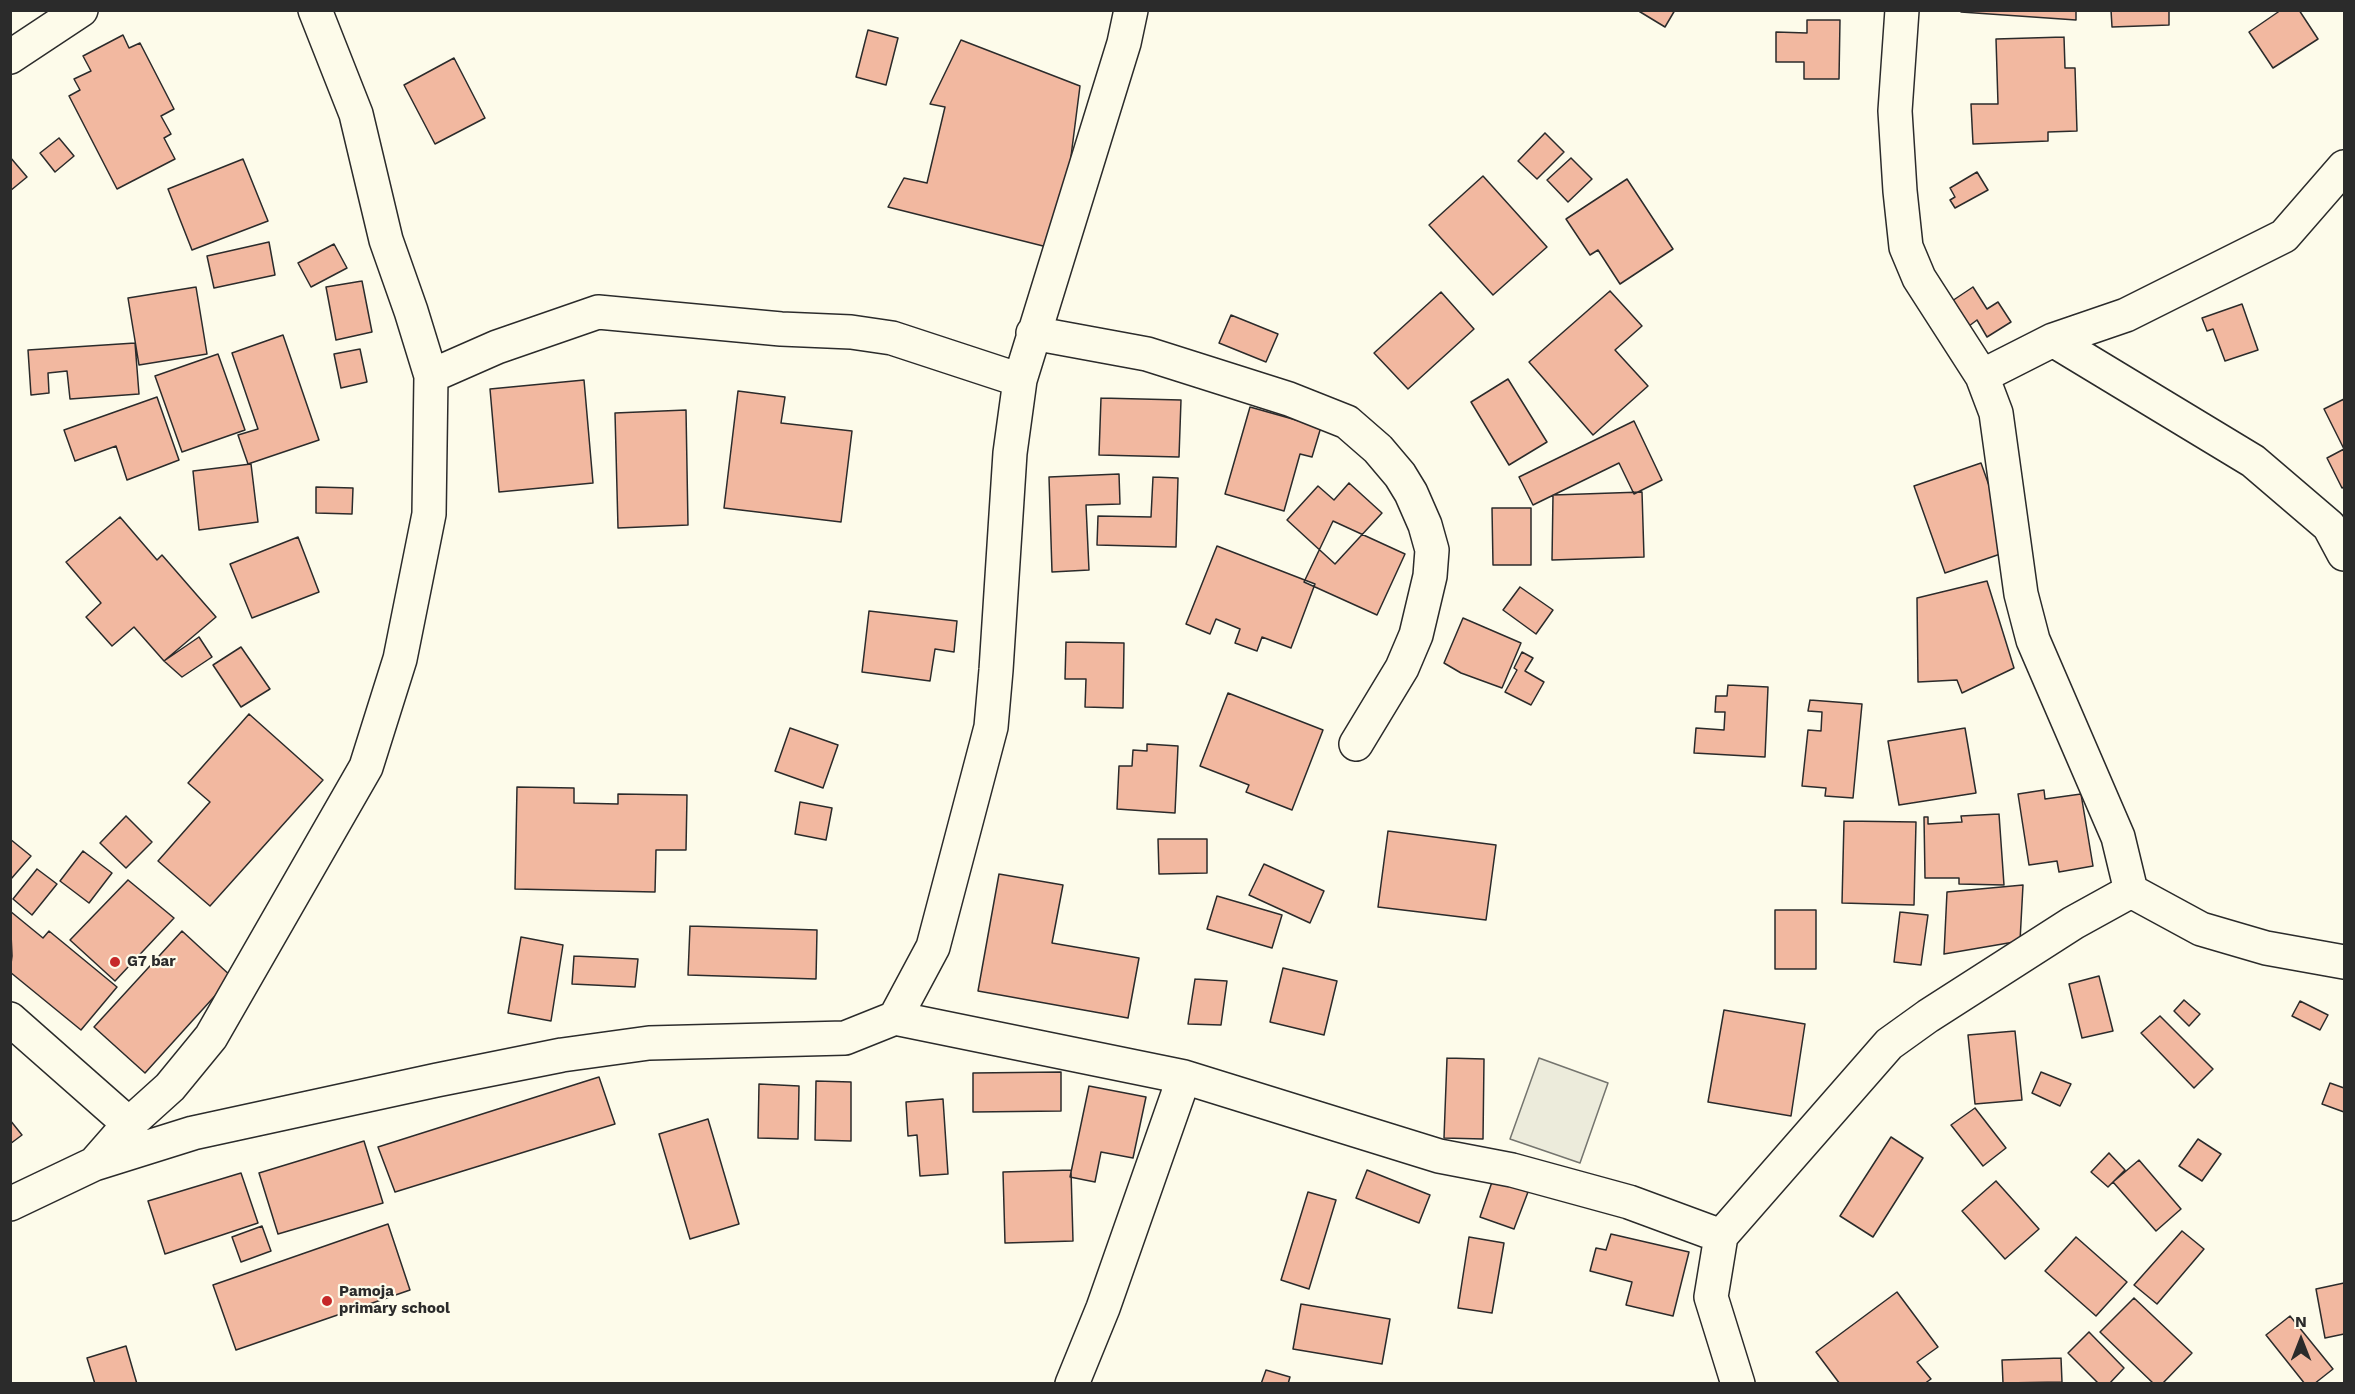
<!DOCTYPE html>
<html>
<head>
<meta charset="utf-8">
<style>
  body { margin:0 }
  #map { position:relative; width:2355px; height:1394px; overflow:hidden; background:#fdfbea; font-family:"Work Sans",sans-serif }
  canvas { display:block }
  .frame { position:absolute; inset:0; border:12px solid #2b2b2b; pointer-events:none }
  .north { position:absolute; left:2271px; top:1310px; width:60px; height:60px; -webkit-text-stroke:4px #fdfbea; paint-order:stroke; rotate:0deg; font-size:16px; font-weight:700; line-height:24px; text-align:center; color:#2b2b2b }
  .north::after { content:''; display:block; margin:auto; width:21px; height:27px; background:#2b2b2b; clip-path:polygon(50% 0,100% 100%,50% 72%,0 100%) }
</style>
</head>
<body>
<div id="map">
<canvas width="2355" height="1394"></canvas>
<div class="frame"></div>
<div class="north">N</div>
</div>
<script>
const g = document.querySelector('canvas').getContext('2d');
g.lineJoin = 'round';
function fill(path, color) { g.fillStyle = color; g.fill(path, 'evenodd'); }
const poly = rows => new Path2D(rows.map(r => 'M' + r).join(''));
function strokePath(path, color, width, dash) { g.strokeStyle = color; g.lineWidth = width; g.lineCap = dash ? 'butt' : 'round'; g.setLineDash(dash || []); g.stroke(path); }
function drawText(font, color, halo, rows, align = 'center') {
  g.font = font + ' "Work Sans",sans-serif'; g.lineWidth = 4.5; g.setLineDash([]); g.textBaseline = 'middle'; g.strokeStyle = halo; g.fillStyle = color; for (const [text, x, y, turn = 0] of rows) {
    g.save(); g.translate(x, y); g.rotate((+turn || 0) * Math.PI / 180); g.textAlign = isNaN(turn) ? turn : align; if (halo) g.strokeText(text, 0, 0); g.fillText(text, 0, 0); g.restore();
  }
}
const green = poly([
  [1539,1058,1608,1083,1580,1163,1510,1139,1539,1058]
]);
fill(green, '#ecebdb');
strokePath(green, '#74746e', 1.5);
const building = poly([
  [1637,10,1675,10,1665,27,1637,10],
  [1961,10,2076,10,2076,20,1961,12,1961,10],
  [2111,10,2169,10,2169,25,2112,27,2111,10],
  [2281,10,2299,10,2318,39,2273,68,2249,32,2281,10],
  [1807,20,1840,20,1839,79,1804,79,1804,62,1776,62,1776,32,1807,33,1807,20],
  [868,30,898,38,886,85,856,77,868,30],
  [123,35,129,48,140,43,174,109,161,116,171,134,164,138,175,159,117,189,69,96,80,90,74,79,91,71,83,56,123,35],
  [2064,37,2065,68,2075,68,2077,131,2048,132,2048,141,1973,144,1971,104,1998,104,1996,39,2064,37],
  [961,40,1080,86,1059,250,888,207,904,178,927,183,945,107,930,104,961,40],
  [454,58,485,118,435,144,404,85,454,58],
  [1545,133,1564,152,1537,179,1518,161,1545,133],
  [59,138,74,156,55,172,40,153,59,138],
  [10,157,27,177,10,191,10,157],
  [1571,158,1592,179,1568,202,1547,180,1571,158],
  [243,159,268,221,192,250,168,189,243,159],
  [1977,172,1988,190,1955,208,1950,200,1955,197,1950,188,1977,172],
  [1483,176,1547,247,1493,295,1429,225,1483,176],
  [1627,179,1673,249,1620,284,1598,250,1590,255,1566,219,1627,179],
  [269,242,275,275,214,288,207,256,269,242],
  [334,244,347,268,311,287,298,263,334,244],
  [362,281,372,332,336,340,326,287,362,281],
  [196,287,207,354,139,365,128,298,196,287],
  [1973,287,1987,309,1998,302,2011,322,1987,337,1977,320,1969,326,1952,301,1973,287],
  [1610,291,1642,326,1615,350,1648,386,1593,435,1529,362,1610,291],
  [1441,292,1474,329,1408,389,1374,353,1441,292],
  [2242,304,2258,350,2225,361,2213,329,2207,331,2202,318,2242,304],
  [1231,315,1278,334,1266,362,1219,343,1231,315],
  [283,335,319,440,248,464,238,435,258,429,232,353,283,335],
  [135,343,139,394,70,399,67,371,48,373,49,393,31,395,28,350,135,343],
  [360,349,367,382,341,388,334,354,360,349],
  [218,354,245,430,182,452,155,376,218,354],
  [1508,379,1547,442,1509,465,1471,402,1508,379],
  [584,380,593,483,499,492,490,389,584,380],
  [738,391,785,397,781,423,852,431,841,522,724,508,738,391],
  [157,397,179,460,127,480,116,446,75,461,64,430,157,397],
  [1101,398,1181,400,1179,457,1099,455,1101,398],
  [2344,399,2344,487,2342,488,2327,458,2344,449,2324,409,2344,399],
  [1250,407,1321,427,1312,457,1300,454,1284,511,1225,494,1250,407],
  [686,410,688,525,618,528,615,413,686,410],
  [1634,421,1662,480,1634,494,1619,463,1533,505,1519,477,1634,421],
  [1981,463,2012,550,1945,573,1914,486,1981,463],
  [251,464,258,522,199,530,193,471,251,464],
  [1119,474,1120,504,1086,505,1089,570,1052,572,1049,477,1119,474],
  [1153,477,1178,478,1176,547,1097,545,1098,516,1151,517,1153,477],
  [1349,483,1382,513,1335,564,1287,520,1318,486,1334,500,1349,483],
  [316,487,353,488,352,514,316,513,316,487],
  [1642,492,1644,557,1552,560,1553,495,1642,492],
  [1492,508,1531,508,1531,565,1493,565,1492,508],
  [120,517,157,560,162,555,216,617,164,661,134,627,112,646,86,617,101,603,66,562,120,517],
  [1333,521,1405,554,1377,615,1304,582,1333,521],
  [298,537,319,592,252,618,230,564,298,537],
  [1217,546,1315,584,1291,648,1262,637,1257,651,1235,643,1240,629,1216,619,1210,634,1186,624,1217,546],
  [1987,581,2014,668,1962,693,1957,680,1918,682,1917,598,1987,581],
  [1520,587,1553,610,1536,634,1503,610,1520,587],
  [869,611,957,621,954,652,935,649,930,681,862,672,869,611],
  [1463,618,1521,643,1502,688,1461,673,1444,663,1463,618],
  [199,637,212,657,182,677,164,661,199,637],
  [1066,642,1124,643,1123,708,1085,707,1086,679,1065,679,1066,642],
  [241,647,270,689,241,707,213,665,241,647],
  [1522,652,1533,658,1525,671,1544,682,1531,705,1505,692,1517,670,1514,668,1522,652],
  [1728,685,1768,687,1765,757,1694,753,1696,728,1724,730,1725,712,1715,712,1716,696,1727,696,1728,685],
  [1228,693,1323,730,1292,810,1246,792,1249,785,1200,766,1228,693],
  [1810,700,1862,704,1853,798,1825,796,1826,788,1802,786,1808,730,1821,731,1822,712,1808,711,1810,700],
  [249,714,323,780,210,906,158,861,210,802,188,783,249,714],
  [790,728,838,745,823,788,775,771,790,728],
  [1965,728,1976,793,1899,805,1888,741,1965,728],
  [1147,744,1178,746,1175,813,1117,809,1119,766,1132,766,1133,750,1147,751,1147,744],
  [517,787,574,788,574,803,618,804,618,794,687,795,686,850,656,850,655,892,515,889,517,787],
  [2044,790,2045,799,2081,794,2093,866,2059,872,2057,861,2029,865,2018,794,2044,790],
  [800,802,832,808,826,840,795,834,800,802],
  [1999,814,2004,885,1959,884,1959,878,1925,878,1924,817,1928,817,1928,824,1962,822,1961,816,1999,814],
  [126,816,152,842,126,868,100,843,126,816],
  [1844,821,1916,822,1914,905,1842,903,1844,821],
  [1388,831,1496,845,1486,920,1378,907,1388,831],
  [10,839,31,856,11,879,10,878,10,839],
  [1158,839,1207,839,1207,873,1159,874,1158,839],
  [83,851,112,873,89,903,60,881,83,851],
  [1264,864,1324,891,1310,923,1249,895,1264,864],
  [37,869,57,884,32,915,13,899,37,869],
  [999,874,1063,885,1052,943,1139,958,1128,1018,978,991,999,874],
  [128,880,174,918,115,981,70,940,128,880],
  [2023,885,2020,941,1944,954,1947,892,2023,885],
  [1217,896,1282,915,1272,948,1207,929,1217,896],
  [1775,910,1816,910,1816,969,1775,969,1775,910],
  [10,911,43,938,49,931,117,987,81,1030,10,972,12,956,10,911],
  [1900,912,1928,915,1921,965,1894,962,1900,912],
  [690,926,817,930,816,979,688,975,690,926],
  [182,931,232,977,145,1073,94,1027,182,931],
  [521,937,563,945,551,1021,508,1013,521,937],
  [574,956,638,959,635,987,572,984,574,956],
  [1283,968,1337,981,1324,1035,1270,1022,1283,968],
  [2099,976,2113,1031,2082,1038,2069,984,2099,976],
  [1195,979,1227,981,1221,1025,1188,1024,1195,979],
  [2184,1000,2200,1014,2189,1026,2174,1011,2184,1000],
  [2300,1001,2328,1015,2320,1030,2292,1016,2300,1001],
  [1724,1010,1805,1024,1791,1116,1708,1102,1724,1010],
  [2160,1016,2213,1069,2194,1088,2141,1033,2160,1016],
  [2015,1031,2022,1100,1975,1104,1968,1035,2015,1031],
  [1447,1058,1484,1059,1483,1139,1444,1138,1447,1058],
  [1061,1072,1061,1111,973,1112,973,1073,1061,1072],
  [2041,1072,2071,1084,2060,1106,2032,1093,2041,1072],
  [599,1077,615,1124,395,1192,378,1147,599,1077],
  [816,1081,851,1082,851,1141,815,1140,816,1081],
  [2330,1083,2344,1088,2344,1112,2322,1104,2330,1083],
  [759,1084,799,1086,798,1139,758,1138,759,1084],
  [1089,1086,1146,1097,1133,1158,1101,1152,1095,1182,1070,1177,1089,1086],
  [943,1099,948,1174,920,1176,917,1135,908,1136,906,1102,943,1099],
  [1975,1108,2006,1148,1983,1166,1951,1125,1975,1108],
  [708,1119,739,1224,690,1239,659,1134,708,1119],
  [10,1120,22,1135,10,1144,10,1120],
  [1891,1137,1923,1158,1873,1237,1840,1216,1891,1137],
  [2198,1139,2221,1154,2202,1181,2179,1166,2198,1139],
  [364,1141,383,1203,278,1234,259,1173,364,1141],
  [2109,1153,2125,1170,2108,1187,2091,1172,2109,1153],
  [2139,1160,2181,1209,2156,1231,2113,1182,2139,1160],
  [1071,1170,1073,1241,1005,1243,1003,1172,1071,1170],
  [1367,1170,1430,1195,1419,1223,1356,1198,1367,1170],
  [241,1173,258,1223,165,1254,148,1201,241,1173],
  [1493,1179,1528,1192,1514,1229,1480,1217,1493,1179],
  [1996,1181,2039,1229,2005,1259,1962,1211,1996,1181],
  [1308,1192,1336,1200,1309,1289,1281,1280,1308,1192],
  [388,1224,410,1290,236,1350,213,1285,388,1224],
  [262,1226,271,1251,241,1262,232,1237,262,1226],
  [2182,1231,2204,1249,2157,1304,2134,1285,2182,1231],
  [1611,1234,1689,1252,1673,1316,1626,1305,1632,1282,1590,1271,1596,1248,1606,1250,1611,1234],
  [1469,1237,1504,1243,1492,1313,1458,1308,1469,1237],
  [2076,1237,2127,1282,2096,1316,2045,1271,2076,1237],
  [2344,1283,2344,1334,2325,1338,2316,1289,2344,1283],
  [1897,1292,1938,1347,1917,1362,1931,1379,1924,1384,1840,1384,1816,1352,1897,1292],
  [2134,1298,2192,1353,2162,1384,2154,1384,2100,1332,2134,1298],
  [1301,1304,1390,1319,1382,1364,1293,1349,1301,1304],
  [2290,1316,2333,1369,2314,1384,2305,1384,2266,1335,2290,1316],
  [2089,1332,2124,1368,2109,1384,2099,1384,2068,1353,2089,1332],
  [126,1346,137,1384,95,1384,87,1358,126,1346],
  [2061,1358,2062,1382,2003,1383,2002,1360,2061,1358],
  [1266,1370,1290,1377,1288,1384,1261,1384,1266,1370]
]);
fill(building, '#f2b8a0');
strokePath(building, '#2b2b2b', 1.5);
const minor = poly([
  [1902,10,1895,111,1900,191,1906,247,1919,278,1982,376,1996,413,2021,594,2033,640,2118,837,2131,891],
  [10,57,81,10],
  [1033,333,1147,354,1289,399,1347,422,1378,449,1400,475,1411,493,1425,525,1432,550,1430,576,1416,635,1402,668,1356,744],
  [2053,340,2253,461,2329,526,2344,554],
  [431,376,497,347,598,312,781,329,851,332,892,338,1020,380],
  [1982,376,2053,340,2126,315,2284,236,2344,167],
  [895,1018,1184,1077,1439,1156,1512,1170,1629,1202,1721,1236],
  [10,1019,129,1124],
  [94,1164,129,1124,170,1087,211,1037,366,767,400,659,429,514,431,376,411,311,386,240,356,114,315,10],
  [10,1204,94,1164,193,1133,437,1080,562,1055,649,1043,845,1038,895,1018,933,947,991,727,996,670,1010,453,1020,380,1124,43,1131,10],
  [1072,1384,1103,1308,1184,1077],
  [1738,1384,1711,1297,1721,1236,1889,1044,1928,1016,2073,923,2131,891,2201,929,2266,948,2344,962]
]);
strokePath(minor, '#2b2b2b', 36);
strokePath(minor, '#fdfbea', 33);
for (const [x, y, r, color] of [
  [115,962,6,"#c62828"],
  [327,1301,6,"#c62828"]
]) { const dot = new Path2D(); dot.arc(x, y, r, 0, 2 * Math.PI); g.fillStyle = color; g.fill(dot); strokePath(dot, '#fdfbea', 2); }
drawText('bold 15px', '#2b2b2b', '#fdfbea', [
  ["G7 bar",127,962],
  ["Pamoja",339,1292],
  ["primary school",339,1309]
], 'left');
</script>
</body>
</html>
